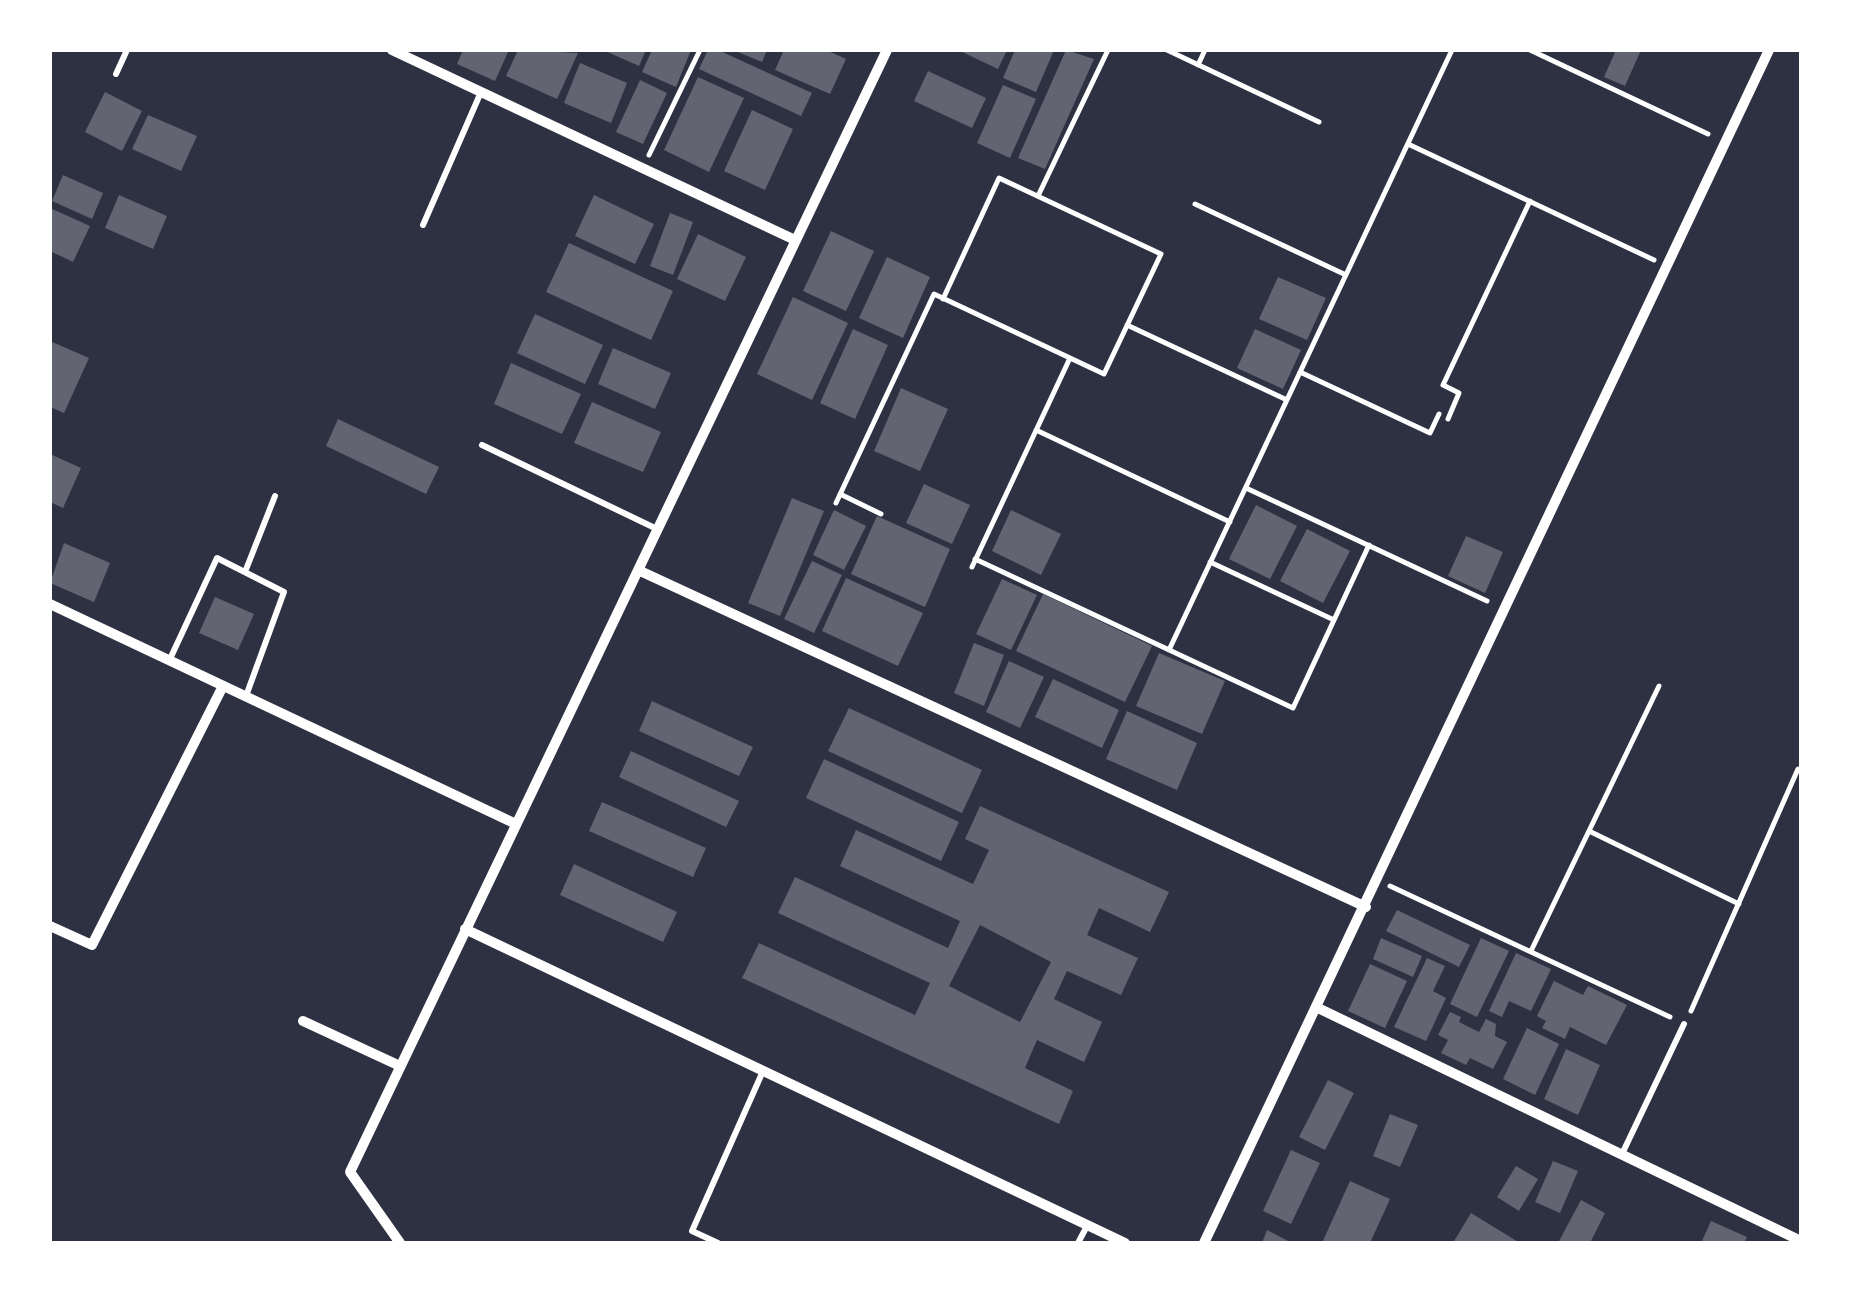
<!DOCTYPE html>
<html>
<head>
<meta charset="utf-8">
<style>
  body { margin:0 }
  #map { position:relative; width:1851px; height:1293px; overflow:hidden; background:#2d3142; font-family:"Sofia Sans Condensed",sans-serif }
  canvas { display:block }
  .frame { position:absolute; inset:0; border:52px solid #fff; pointer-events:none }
</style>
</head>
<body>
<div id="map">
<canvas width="1851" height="1293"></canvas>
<div class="frame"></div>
</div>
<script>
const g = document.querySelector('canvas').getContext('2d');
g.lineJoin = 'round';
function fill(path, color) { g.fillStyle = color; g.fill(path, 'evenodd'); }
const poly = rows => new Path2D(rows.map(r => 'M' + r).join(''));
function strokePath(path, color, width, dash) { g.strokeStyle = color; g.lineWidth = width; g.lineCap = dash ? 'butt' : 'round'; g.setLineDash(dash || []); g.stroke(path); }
fill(poly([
  [463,50,509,50,495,81,457,64],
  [518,50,578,53,557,99,506,76],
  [603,50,646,50,639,66],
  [652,50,691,50,676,87,642,72],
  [708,50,718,50,812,93,801,116,699,69],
  [733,50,767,50,762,62],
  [784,50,826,50,846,59,830,94,775,70],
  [958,50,1007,50,998,69],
  [1015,50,1054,50,1036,92,1003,78],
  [1066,50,1094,59,1045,169,1018,158],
  [1616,50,1641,50,1625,86,1604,77],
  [580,63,627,83,611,123,564,103],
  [928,71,986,98,972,128,914,101],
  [698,77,744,98,709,172,664,150],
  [640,80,667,93,643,144,616,132],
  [1003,85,1036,99,1010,158,977,143],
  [105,92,142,111,122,151,85,132],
  [752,110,793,129,765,190,724,171],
  [148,115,197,136,181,171,132,149],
  [63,175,103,193,92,219,52,201],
  [119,195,167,216,153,249,105,228],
  [594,195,654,224,635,264,575,236],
  [50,208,90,226,73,262,50,251],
  [670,213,693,222,673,275,650,266],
  [831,231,874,251,846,311,803,291],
  [698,234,746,257,725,301,677,279],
  [569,243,673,291,651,340,546,292],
  [887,257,930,277,903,338,859,318],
  [1278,277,1326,298,1307,340,1259,319],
  [793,297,848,323,812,400,757,374],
  [535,314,603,345,585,384,517,353],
  [853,329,888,345,855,419,820,403],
  [1255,329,1301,350,1283,389,1237,368],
  [50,341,89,358,64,413,50,407],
  [613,348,671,373,655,409,598,384],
  [511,363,581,394,562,434,494,404],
  [901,388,948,409,920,471,874,451],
  [592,402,661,432,643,472,574,443],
  [338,419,439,467,426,494,326,446],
  [50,454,81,468,63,508,50,502],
  [924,484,970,505,952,544,906,523],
  [792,498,824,511,780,616,748,603],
  [1256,505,1297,526,1270,579,1229,559],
  [834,510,866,526,844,570,813,555],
  [1011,510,1061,534,1041,575,992,551],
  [877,516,950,549,925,607,851,574],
  [1307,529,1350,551,1323,603,1280,581],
  [1466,536,1503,552,1485,593,1448,576],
  [64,543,110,563,94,602,50,583],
  [812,561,842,575,814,633,784,619],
  [846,578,923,613,898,666,822,631],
  [1002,579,1037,595,1011,650,976,634],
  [1043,594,1152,646,1125,702,1016,651],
  [215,597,254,614,238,650,199,633],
  [974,643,1004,655,984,706,954,693],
  [1159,653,1225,681,1202,734,1136,706],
  [1009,661,1044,677,1020,728,986,712],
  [1053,679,1119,710,1102,748,1035,717],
  [652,701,753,747,739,776,639,731],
  [849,708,982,770,962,813,828,751],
  [1127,711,1197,743,1177,790,1106,759],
  [631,751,739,801,726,827,619,777],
  [824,759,959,822,941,861,806,798],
  [602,802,706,848,693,877,589,831],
  [980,806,1169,892,1150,932,1099,908,1087,935,1138,958,1121,995,1067,971,1054,999,1102,1022,1084,1062,1037,1040,1025,1068,1073,1091,1059,1124,742,978,759,943,915,1015,930,983,778,913,795,877,948,948,960,921,840,866,856,830,973,884,989,850,965,839],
  [980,925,1051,962,1020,1022,949,986],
  [574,864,677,912,663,942,560,895],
  [1397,910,1470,945,1459,967,1386,931],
  [1381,938,1422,956,1413,977,1373,959],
  [1481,938,1509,951,1477,1017,1450,1004],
  [1516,953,1551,969,1531,1011,1509,1001,1502,1017,1489,1011],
  [1427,958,1445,966,1433,991,1446,998,1426,1041,1394,1027],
  [1370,964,1407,981,1385,1028,1348,1011],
  [1554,981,1583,995,1588,986,1627,1005,1606,1045,1570,1027,1565,1039,1542,1028,1546,1021,1537,1016],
  [1450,1012,1461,1017,1459,1022,1479,1032,1486,1019,1496,1024,1495,1036,1507,1042,1493,1069,1470,1058,1466,1065,1441,1053,1448,1040,1438,1035],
  [1527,1028,1559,1044,1535,1095,1503,1079],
  [1566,1049,1600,1065,1578,1115,1544,1099],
  [1328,1080,1354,1093,1325,1150,1299,1137],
  [1390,1114,1418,1125,1400,1167,1373,1156],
  [1291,1150,1320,1163,1291,1224,1263,1211],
  [1553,1161,1578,1171,1560,1213,1535,1202],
  [1516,1166,1538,1179,1519,1211,1497,1197],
  [1350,1181,1390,1199,1370,1243,1322,1243],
  [1581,1200,1605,1213,1590,1243,1558,1243],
  [1471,1213,1520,1243,1454,1241],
  [1711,1221,1747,1237,1744,1243,1701,1243],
  [1267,1230,1292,1243,1262,1243]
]), '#626471');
strokePath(poly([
  [1167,50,1319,122],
  [1530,50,1708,134],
  [1198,65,1205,50],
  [1408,144,1654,260],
  [649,155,700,50],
  [1038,196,1108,50],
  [1195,204,1346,275],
  [1127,325,1287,400],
  [1300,372,1430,433,1439,414],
  [1448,419,1459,393,1443,385,1530,201],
  [1036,430,1230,522],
  [1246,488,1487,601],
  [840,494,881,514],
  [836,503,934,294,1104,374,1161,254,999,178,943,299],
  [975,559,1293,708,1369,545],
  [1210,562,1334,620],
  [972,567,1070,358],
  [1169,650,1452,50],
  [1589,831,1739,904],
  [1390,886,1670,1017],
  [1531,951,1659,686],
  [1691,1011,1798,769]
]), '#fff', 5);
strokePath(poly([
  [116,74,127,50],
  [423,225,481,92],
  [482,445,657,529],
  [245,572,275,496],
  [170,659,217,558,284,592,246,696],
  [1622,1154,1684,1024],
  [718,1243,692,1231,763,1071],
  [1078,1243,1087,1226]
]), '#fff', 6);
strokePath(poly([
  [392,50,795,240],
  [638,570,1366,907],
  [50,604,516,824],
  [50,926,92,945,223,686],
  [465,929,1125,1243],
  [1318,1008,1801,1241],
  [303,1021,400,1066],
  [400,1243,350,1172,887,50],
  [1204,1243,1769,50]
]), '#fff', 10);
</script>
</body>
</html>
